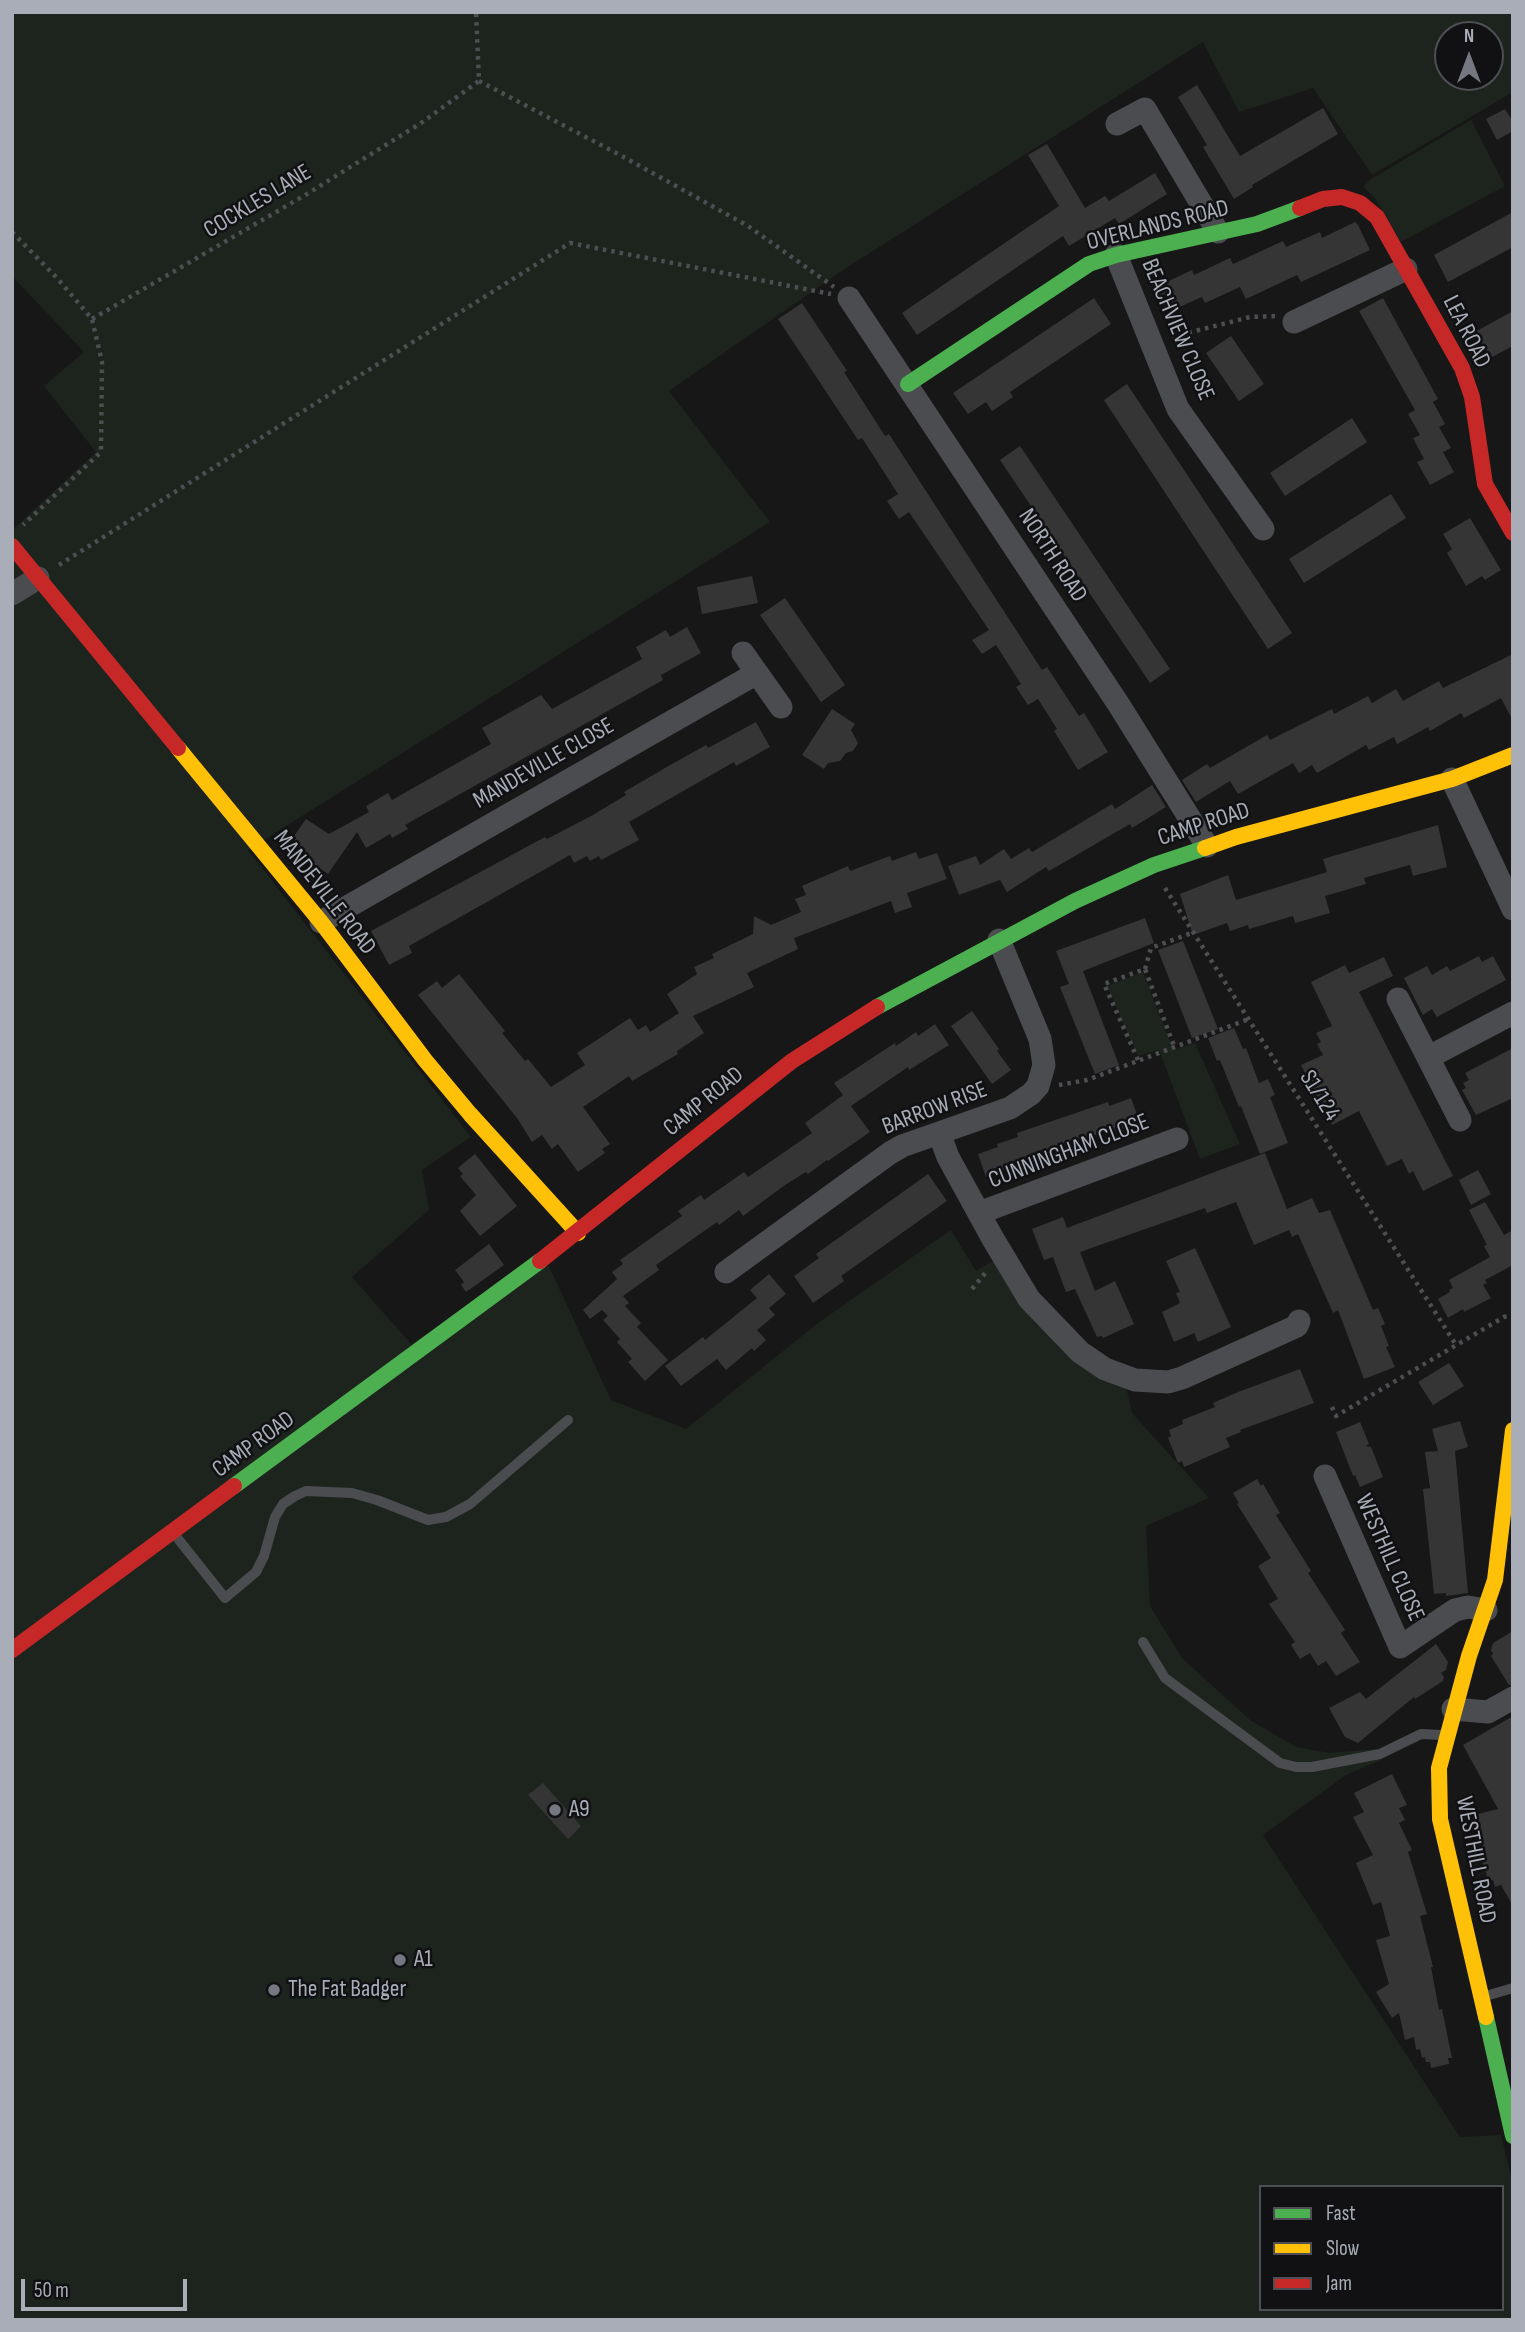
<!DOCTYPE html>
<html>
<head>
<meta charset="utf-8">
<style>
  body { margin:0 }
  #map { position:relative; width:1525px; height:2332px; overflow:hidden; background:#171717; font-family:"Sofia Sans Condensed",sans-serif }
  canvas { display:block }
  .frame { position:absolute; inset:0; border:14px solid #a8adb8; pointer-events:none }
  .legend { position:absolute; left:1259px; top:2185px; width:245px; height:126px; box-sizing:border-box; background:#111113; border:2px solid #4d4f55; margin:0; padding:9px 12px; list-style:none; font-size:21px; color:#a8adb8 }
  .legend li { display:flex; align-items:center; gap:14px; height:35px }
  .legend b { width:35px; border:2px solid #4d4f55 }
  .north { position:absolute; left:1434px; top:21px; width:70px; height:70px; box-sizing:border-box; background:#111113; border:2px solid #4d4f55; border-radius:50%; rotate:0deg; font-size:19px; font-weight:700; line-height:28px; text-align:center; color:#a8adb8 }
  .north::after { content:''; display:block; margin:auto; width:24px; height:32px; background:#757880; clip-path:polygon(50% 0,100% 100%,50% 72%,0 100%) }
  .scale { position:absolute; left:21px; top:2279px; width:166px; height:32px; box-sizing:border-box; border:4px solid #a8adb8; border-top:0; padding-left:9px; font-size:21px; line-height:24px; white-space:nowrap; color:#a8adb8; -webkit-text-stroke:5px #111113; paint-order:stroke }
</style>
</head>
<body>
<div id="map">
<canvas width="1525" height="2332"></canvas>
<div class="frame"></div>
<ul class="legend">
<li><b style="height:9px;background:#4caf50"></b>Fast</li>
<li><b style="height:9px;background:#ffc107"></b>Slow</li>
<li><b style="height:9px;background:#c62828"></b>Jam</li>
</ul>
<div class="north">N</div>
<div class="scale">50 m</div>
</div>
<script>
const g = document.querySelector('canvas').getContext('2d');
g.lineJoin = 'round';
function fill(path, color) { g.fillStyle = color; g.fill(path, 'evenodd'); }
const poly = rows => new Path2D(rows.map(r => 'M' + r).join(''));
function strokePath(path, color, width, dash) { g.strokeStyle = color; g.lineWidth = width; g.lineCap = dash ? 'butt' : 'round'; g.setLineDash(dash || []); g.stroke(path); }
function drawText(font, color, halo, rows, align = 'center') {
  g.font = font + ' "Sofia Sans Condensed",sans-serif'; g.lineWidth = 5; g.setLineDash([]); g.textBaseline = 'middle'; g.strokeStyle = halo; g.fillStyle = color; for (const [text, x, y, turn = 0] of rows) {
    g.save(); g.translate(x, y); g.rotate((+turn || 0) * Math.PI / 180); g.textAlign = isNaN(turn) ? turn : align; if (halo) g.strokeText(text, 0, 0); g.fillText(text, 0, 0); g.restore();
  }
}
fill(poly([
  [12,12,1513,12,1513,92,1372,175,1313,88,1239,112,1203,42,846,268,669,391,770,522,248,850,471,1137,422,1170,429,1210,352,1277,411,1344,546,1260,611,1400,686,1429,818,1323,951,1230,976,1271,994,1260,1125,1382,1132,1413,1209,1498,1146,1526,1150,1606,1182,1658,1250,1720,1296,1747,1330,1753,1377,1749,1381,1760,1346,1775,1263,1835,1460,2137,1501,2135,1513,2185,1513,2320,12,2320,12,530,96,452,44,386,84,352,12,276],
  [1448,35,1490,35,1490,77,1448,77],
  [1261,2187,1502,2187,1502,2309,1261,2309],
  [1471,120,1505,186,1401,242,1375,198,1363,187,1371,179],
  [1143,972,1173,1050,1195,1043,1240,1144,1200,1159,1159,1050,1138,1056,1107,986]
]), '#1d241e');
fill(poly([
  [1197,85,1240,156,1323,108,1338,134,1252,185,1253,187,1234,199,1203,147,1207,145,1178,97],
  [1505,109,1513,122,1513,131,1497,140,1486,119],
  [1047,144,1085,208,1105,196,1109,201,1155,173,1167,194,1119,224,1115,218,1069,246,1063,236,917,335,902,313,1059,206,1028,155],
  [1513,212,1513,247,1448,282,1434,255],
  [1355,222,1358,225,1370,250,1301,282,1297,275,1246,299,1240,287,1205,303,1202,297,1168,312,1156,287,1192,270,1194,275,1230,258,1233,264,1283,241,1286,247,1320,232,1322,238],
  [1094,298,1111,324,1010,392,1013,397,992,411,986,402,968,414,953,393],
  [1383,298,1438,399,1433,402,1445,424,1439,427,1451,448,1443,452,1454,472,1430,485,1417,462,1424,459,1413,438,1420,435,1408,414,1415,410,1359,311],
  [802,303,847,371,844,372,885,436,889,434,1042,670,1047,667,1079,716,1084,713,1108,752,1078,770,1054,731,1057,729,1038,699,1028,705,1016,687,1021,684,996,645,982,654,972,640,989,630,909,512,899,519,887,501,898,494,862,438,858,440,778,319],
  [1513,311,1513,346,1490,358,1475,332],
  [1231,336,1264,384,1239,401,1206,353],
  [1127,384,1292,633,1268,649,1104,400],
  [1352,418,1367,442,1285,496,1270,473],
  [1020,446,1170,669,1150,683,1000,460],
  [1391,494,1406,518,1304,583,1289,559],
  [1470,518,1501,570,1485,580,1482,576,1466,586,1447,553,1452,549,1443,534],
  [752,576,758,603,702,614,697,587],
  [785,598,845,685,821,702,760,615],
  [687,627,701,653,661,675,663,680,405,825,408,829,392,838,390,834,366,848,357,832,328,874,287,846,306,819,329,834,369,812,366,806,388,793,392,800,491,744,482,728,541,695,552,709,642,659,636,647,666,630,670,637],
  [1513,654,1513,721,1501,698,1464,718,1461,713,1430,731,1428,727,1397,744,1394,737,1369,750,1366,745,1317,773,1312,765,1299,773,1293,763,1238,794,1230,781,1196,802,1182,780,1207,764,1210,768,1267,735,1270,740,1332,709,1334,714,1368,696,1372,703,1396,689,1403,701,1439,681,1443,688],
  [832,709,855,724,851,730,858,743,853,751,846,753,840,761,828,763,824,769,802,755],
  [756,722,770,747,736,766,734,762,629,822,639,840,601,860,599,856,590,861,587,856,574,863,570,855,409,946,412,953,389,965,371,931,545,837,547,839,593,815,626,795,624,792,665,768,706,745,708,748],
  [1152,785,1166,807,1132,828,1130,824,1049,871,1046,867,1007,892,1000,880,959,895,948,866,976,856,980,865,1004,849,1011,859,1029,848,1032,852,1112,804,1115,809],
  [1438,825,1447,867,1413,876,1410,865,1364,878,1366,884,1325,896,1330,913,1295,923,1293,916,1249,929,1248,925,1230,931,1227,923,1193,935,1180,894,1228,875,1236,900,1327,872,1323,859],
  [916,852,919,859,937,853,947,879,907,893,912,907,895,913,891,901,794,938,798,949,747,973,754,987,693,1016,704,1033,677,1051,678,1054,632,1081,629,1076,583,1107,610,1144,602,1149,605,1153,578,1172,558,1144,552,1149,542,1135,532,1142,517,1118,418,995,437,981,442,988,459,974,505,1031,502,1033,525,1061,528,1059,551,1087,585,1065,577,1053,630,1018,638,1030,646,1025,650,1032,679,1013,667,994,697,974,694,967,714,958,712,954,753,934,754,916,771,925,801,912,795,899,806,895,802,886,848,866,850,871,890,856,892,861],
  [1145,918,1154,943,1083,971,1119,1065,1095,1074,1060,987,1069,984,1056,951],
  [1183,941,1218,1029,1192,1038,1158,950],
  [1479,956,1482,962,1493,956,1506,980,1437,1017,1432,1009,1423,1015,1404,978,1427,966,1432,975,1447,966,1450,971],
  [1384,957,1393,976,1359,992,1453,1176,1423,1191,1413,1171,1409,1174,1402,1159,1387,1166,1359,1111,1332,1125,1301,1065,1323,1055,1317,1044,1321,1042,1316,1033,1332,1026,1311,982,1345,965,1349,973],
  [972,1011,999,1049,997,1051,1011,1070,992,1084,951,1026],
  [935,1024,949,1045,909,1070,908,1067,851,1106,870,1132,828,1161,827,1160,808,1174,806,1172,785,1185,743,1216,739,1210,719,1225,717,1222,656,1265,659,1270,623,1296,629,1303,625,1306,641,1323,637,1327,668,1360,645,1381,628,1362,632,1359,617,1342,620,1339,603,1320,608,1316,602,1310,590,1319,583,1310,617,1279,612,1272,623,1264,620,1260,682,1216,678,1211,701,1195,704,1200,744,1172,748,1177,812,1133,805,1123,843,1095,834,1083,895,1043,896,1046,916,1032,918,1036],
  [1234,1028,1243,1049,1246,1048,1259,1083,1268,1079,1275,1095,1270,1097,1288,1143,1260,1154,1241,1106,1239,1107,1220,1060,1217,1061,1208,1038],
  [1513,1048,1513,1098,1476,1115,1462,1090,1466,1088,1463,1083,1469,1080,1465,1073],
  [1131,1098,1140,1123,1116,1131,1115,1128,1073,1143,1072,1140,1027,1157,1028,1159,1006,1167,1007,1169,986,1177,978,1154,998,1147,997,1144,1018,1137,1017,1133,1064,1117,1108,1102,1109,1106],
  [1265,1153,1287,1209,1312,1198,1319,1213,1330,1210,1373,1310,1378,1308,1385,1324,1381,1326,1389,1346,1386,1347,1395,1367,1364,1379,1338,1310,1333,1313,1298,1234,1292,1237,1289,1230,1254,1245,1236,1202,1207,1213,1205,1208,1080,1252,1095,1291,1115,1281,1134,1324,1103,1338,1102,1336,1097,1337,1075,1289,1066,1292,1053,1257,1044,1260,1032,1229,1063,1217,1067,1228],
  [475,1154,517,1206,480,1236,460,1211,476,1195,460,1176,463,1174,458,1168],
  [1478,1170,1491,1194,1471,1205,1459,1180],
  [928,1174,947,1201,841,1276,844,1281,813,1303,794,1276,819,1258,816,1254],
  [1485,1202,1504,1235,1513,1230,1513,1265,1485,1280,1487,1283,1483,1285,1491,1298,1464,1312,1463,1309,1448,1318,1438,1299,1450,1292,1449,1290,1453,1288,1449,1280,1490,1257,1484,1246,1487,1245,1469,1210],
  [489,1244,504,1265,466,1292,461,1285,464,1282,455,1270],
  [1195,1248,1231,1327,1198,1342,1194,1333,1174,1342,1162,1312,1180,1303,1176,1293,1180,1292,1166,1261],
  [769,1274,786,1294,769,1308,775,1315,757,1330,766,1340,754,1351,752,1348,726,1370,717,1359,681,1386,665,1366,703,1337,705,1340,757,1298,750,1290],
  [1449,1363,1464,1386,1433,1405,1418,1382],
  [1300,1369,1314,1403,1240,1430,1241,1432,1226,1438,1230,1447,1184,1467,1182,1461,1178,1463,1168,1438,1171,1436,1169,1430,1183,1424,1182,1420,1215,1407,1213,1403,1238,1392],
  [1460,1421,1468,1447,1455,1451,1468,1593,1446,1596,1446,1593,1434,1594,1423,1489,1430,1488,1425,1452,1438,1451,1432,1429],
  [1360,1422,1369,1444,1366,1446,1371,1447,1383,1477,1360,1487,1355,1475,1353,1476,1336,1432],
  [1257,1479,1261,1486,1263,1484,1280,1513,1276,1515,1311,1571,1308,1573,1345,1630,1341,1633,1360,1662,1336,1676,1326,1661,1318,1666,1310,1653,1300,1659,1291,1645,1295,1642,1269,1604,1278,1599,1258,1566,1271,1558,1237,1504,1239,1503,1233,1493],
  [1513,1631,1513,1684,1509,1685,1491,1656,1493,1654,1491,1650,1493,1643],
  [1436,1644,1448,1662,1446,1670,1441,1673,1444,1677,1443,1681,1415,1699,1414,1697,1358,1743,1345,1737,1329,1708,1360,1692,1366,1699],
  [1513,1716,1513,1906,1501,1885,1495,1887,1493,1880,1489,1881,1481,1859,1486,1858,1474,1815,1498,1809,1463,1745],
  [1392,1774,1407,1805,1399,1808,1405,1820,1399,1823,1412,1850,1408,1852,1427,1914,1420,1916,1433,1967,1431,1967,1439,2010,1442,2009,1452,2058,1448,2058,1449,2064,1431,2068,1430,2062,1426,2062,1425,2057,1422,2058,1420,2049,1416,2050,1414,2037,1405,2040,1399,2013,1392,2018,1376,1992,1389,1984,1376,1940,1390,1936,1381,1902,1373,1905,1356,1863,1373,1855,1353,1817,1364,1812,1354,1793],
  [543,1783,581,1826,568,1839,528,1795]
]), '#353536');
strokePath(poly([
  [479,81,620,155,748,226,834,287],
  [12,232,57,278,92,319,102,362,101,452,23,525],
  [92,319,307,194,421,123,479,81,476,12],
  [1172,337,1250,317,1276,316],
  [59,565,570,243,831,294],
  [1165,888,1456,1345],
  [1145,969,1151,948,1194,932],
  [1138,1060,1104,984,1145,969,1174,1046],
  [1059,1085,1087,1080,1249,1019],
  [972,1289,987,1271],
  [1332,1407,1336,1416,1504,1317,1513,1315]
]), '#4d4e52', 4.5, [3.5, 5]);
strokePath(poly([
  [175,1535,225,1598,256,1572,264,1556,275,1517,283,1504,295,1496,306,1491,352,1493,377,1500,428,1520,446,1517,470,1504,568,1420],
  [1143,1642,1165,1678,1280,1763,1296,1767,1312,1767,1380,1754,1421,1734,1442,1735],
  [1482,1997,1513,1988]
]), '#4b4c50', 10);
strokePath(poly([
  [1117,124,1145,109,1218,232],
  [1116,255,1178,409,1263,529],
  [849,298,1119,705,1207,846],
  [1294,322,1406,269],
  [12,594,38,578],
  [743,653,757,673],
  [1452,779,1513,909],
  [321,922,757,673,781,707],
  [1398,999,1460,1120],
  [1429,1057,1513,1013],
  [939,1133,948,1157,993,1239,1029,1299,1080,1352,1105,1369,1135,1380,1168,1382,1182,1378,1297,1326,1299,1321],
  [979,1213,1177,1139],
  [726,1272,890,1153,902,1146,1010,1108,1031,1094,1038,1086,1044,1065,1040,1039,999,940],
  [1325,1476,1400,1647,1455,1610,1468,1607,1486,1610],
  [1453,1709,1488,1712,1513,1698]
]), '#4b4c50', 23);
strokePath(poly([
  [908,384,1089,264,1116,255,1257,224,1300,208],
  [877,1007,1075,901,1154,865,1205,848],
  [234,1486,540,1261],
  [1486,2017,1513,2136]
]), '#4caf50', 16);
strokePath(poly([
  [178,748,321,922,425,1060,470,1114,578,1233],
  [1205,848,1236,837,1452,779,1513,755],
  [1486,2017,1440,1819,1439,1768,1469,1656,1495,1580,1513,1430]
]), '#ffc107', 16);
strokePath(poly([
  [1300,208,1323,199,1342,197,1360,203,1377,217,1462,368,1472,397,1485,484,1513,533],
  [12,546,178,748],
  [540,1261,792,1061,877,1007],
  [12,1650,234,1486]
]), '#c62828', 16);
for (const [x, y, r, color] of [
  [555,1810,7,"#757880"],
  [400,1960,7,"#757880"],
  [274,1990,7,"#757880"]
]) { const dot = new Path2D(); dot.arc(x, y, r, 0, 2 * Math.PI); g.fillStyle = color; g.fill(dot); strokePath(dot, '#111113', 2.5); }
drawText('24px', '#a8adb8', '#111113', [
  ["COCKLES LANE",258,202,-31],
  ["OVERLANDS ROAD",1158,226,-14],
  ["BEACHVIEW CLOSE",1177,330,67],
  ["LEA ROAD",1466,332,63],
  ["NORTH ROAD",1052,556,57],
  ["MANDEVILLE CLOSE",544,764,-30],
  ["CAMP ROAD",1204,825,-18],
  ["MANDEVILLE ROAD",324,893,52],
  ["S1/124",1319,1096,58],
  ["CAMP ROAD",704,1102,-39],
  ["BARROW RISE",935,1109,-21],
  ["CUNNINGHAM CLOSE",1069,1152,-21],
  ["CAMP ROAD",254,1445,-36],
  ["WESTHILL CLOSE",1389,1558,66],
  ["WESTHILL ROAD",1475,1860,79]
]);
drawText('24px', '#a8adb8', '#111113', [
  ["A9",569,1810],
  ["A1",414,1960],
  ["The Fat Badger",288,1990]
], 'left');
</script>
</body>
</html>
